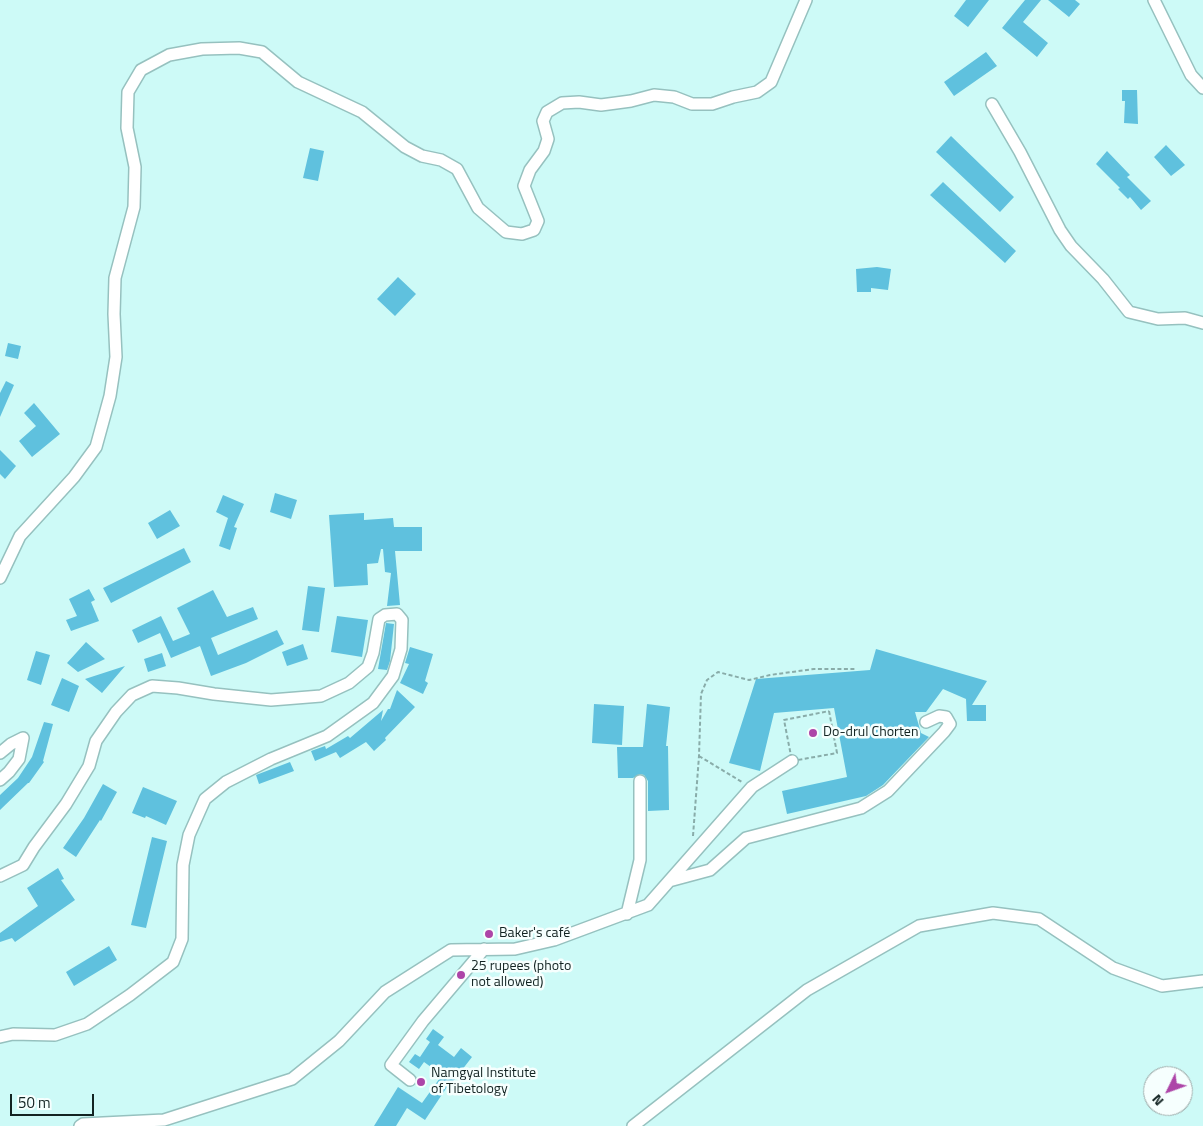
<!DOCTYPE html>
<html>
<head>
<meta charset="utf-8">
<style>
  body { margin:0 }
  #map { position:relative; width:1203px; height:1126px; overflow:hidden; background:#cdfaf7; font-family:"Titillium Web",sans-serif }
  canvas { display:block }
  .north { position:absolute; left:1143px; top:1066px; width:50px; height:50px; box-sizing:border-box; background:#f6fffe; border:1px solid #9ba7a6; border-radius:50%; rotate:228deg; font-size:14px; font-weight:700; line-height:20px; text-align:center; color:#122322 }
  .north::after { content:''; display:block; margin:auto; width:18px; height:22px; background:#ad45a8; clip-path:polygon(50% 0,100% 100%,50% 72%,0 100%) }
  .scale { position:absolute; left:10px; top:1094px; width:84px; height:22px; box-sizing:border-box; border:2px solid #122322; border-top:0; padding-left:6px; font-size:15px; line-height:18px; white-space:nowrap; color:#122322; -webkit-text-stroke:4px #f6fffe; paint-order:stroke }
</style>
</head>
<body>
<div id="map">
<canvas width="1203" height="1126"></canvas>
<div class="north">N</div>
<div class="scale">50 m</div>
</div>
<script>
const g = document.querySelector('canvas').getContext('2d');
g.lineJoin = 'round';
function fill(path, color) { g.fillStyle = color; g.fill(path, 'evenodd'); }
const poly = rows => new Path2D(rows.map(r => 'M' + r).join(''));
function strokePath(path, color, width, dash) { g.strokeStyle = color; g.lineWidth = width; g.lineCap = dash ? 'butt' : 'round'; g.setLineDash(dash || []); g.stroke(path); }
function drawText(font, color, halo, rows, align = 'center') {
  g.font = font + ' "Titillium Web",sans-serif'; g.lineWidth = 5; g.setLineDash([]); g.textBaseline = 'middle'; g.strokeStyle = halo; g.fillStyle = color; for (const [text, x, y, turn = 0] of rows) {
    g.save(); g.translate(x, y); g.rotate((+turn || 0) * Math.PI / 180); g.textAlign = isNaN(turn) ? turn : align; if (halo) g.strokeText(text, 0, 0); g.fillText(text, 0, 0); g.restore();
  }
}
fill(poly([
  [966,0,989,0,968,27,954,16],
  [1025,0,1041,0,1023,22,1048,43,1037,57,1002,28],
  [1048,0,1075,0,1080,4,1069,17],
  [986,52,997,66,954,96,944,82],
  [1122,90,1137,90,1138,124,1124,123,1125,101,1122,101],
  [951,136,1014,197,1000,212,936,152],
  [1166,145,1185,165,1171,176,1154,157],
  [310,148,324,151,318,181,303,178],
  [1107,151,1130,175,1127,177,1151,201,1141,210,1130,197,1128,199,1118,189,1120,188,1096,164],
  [943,182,1016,251,1005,263,930,195],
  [877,267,891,269,888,290,871,288,871,292,857,292,856,269],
  [398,277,416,294,395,316,377,299],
  [8,343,21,346,18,359,5,356],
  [6,381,14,385,0,417,0,393],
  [34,403,60,434,32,457,19,441,36,426,24,413],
  [0,450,16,466,5,479,0,474],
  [275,493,297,500,291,519,270,512],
  [223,495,244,504,234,527,237,528,230,550,219,546,228,518,216,512],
  [170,510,180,526,157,539,148,523],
  [364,513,364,520,393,518,394,527,422,527,422,551,395,551,400,605,387,606,391,573,385,572,383,549,381,549,378,563,367,564,368,585,334,587,329,515],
  [184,548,191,562,111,603,103,588],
  [308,586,325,588,319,632,302,630],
  [89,589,95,600,91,602,99,621,71,631,66,620,77,616,69,599],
  [213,590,227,617,253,607,258,619,211,638,218,655,277,630,284,644,246,663,211,676,200,646,171,658,160,633,138,643,132,630,161,616,173,641,190,634,177,608],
  [337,616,368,620,362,657,331,652],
  [386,623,394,624,390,661,387,670,378,669],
  [86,642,105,659,78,672,67,663],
  [303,644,308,659,287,666,282,652],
  [410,647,433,654,425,681,428,683,423,694,400,683,409,664,405,663],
  [876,649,987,681,972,705,986,705,986,721,967,721,966,699,943,689,926,712,915,712,921,733,929,737,883,785,866,796,787,814,782,791,847,777,834,708,774,713,760,771,729,763,756,679,870,670],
  [36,651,50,655,41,685,27,680],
  [162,653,166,666,148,672,144,659],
  [125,666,102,693,85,679],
  [62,678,79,686,69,712,51,705],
  [397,690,415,707,385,738,386,740,374,751,366,742,340,758,336,752,315,761,311,751,325,746,326,749,348,736,350,738,383,710,381,721,388,709,390,709],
  [594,704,624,706,622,745,592,743],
  [647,704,670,707,666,746,668,746,669,810,648,811,648,781,644,775,640,774,633,778,618,778,617,747,643,747],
  [44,722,53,724,43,761,44,762,29,783,28,783,0,810,0,795,18,778,32,757],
  [290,762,294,771,259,784,256,775],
  [103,784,117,792,101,821,100,820,76,857,63,848,84,818],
  [143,787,177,801,166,825,146,816,145,818,132,813],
  [152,837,167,841,146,928,131,925],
  [58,868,64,879,61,880,75,900,15,942,12,938,0,942,0,933,38,906,27,888],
  [109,946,117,960,74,986,66,972],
  [433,1029,444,1037,438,1045,454,1057,461,1048,472,1057,448,1088,447,1087,425,1120,407,1108,396,1126,374,1126,398,1087,422,1103,442,1075,424,1062,419,1069,409,1062,415,1054,420,1057,430,1042,426,1039]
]), '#5fc1de');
const minor = poly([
  [1154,0,1191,75,1203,88],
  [992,104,1020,152,1060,230,1071,246,1103,279,1129,312,1158,319,1185,318,1203,323],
  [0,578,20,536,74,477,96,447,110,396,116,357,114,314,115,278,134,207,135,167,127,128,128,92,141,70,169,55,202,49,239,48,262,52,298,82,362,112,405,147,422,156,441,160,457,169,478,208,506,232,522,234,534,230,538,221,524,186,530,170,544,151,548,139,543,121,547,112,562,103,579,102,601,105,631,101,654,95,674,97,692,104,712,104,733,97,757,92,771,82,806,0],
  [0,753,11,744,23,738,19,759,9,772,0,780],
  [0,876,23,865,34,847,66,804,89,766,96,741,116,712,132,695,152,686,178,688,214,694,271,700,321,696,349,683,368,667,373,653,379,619,385,615,397,614,402,620,401,649,393,676,373,703,327,736,271,759,226,782,205,799,189,835,183,865,182,939,173,962,130,995,87,1024,55,1035,13,1034,0,1037],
  [669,881,710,870,746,838,861,808,888,791,944,732,950,724,946,717,939,716,926,722],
  [627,914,640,860,640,781],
  [410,1080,391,1065,423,1021,484,949],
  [80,1126,83,1124,164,1120,292,1079,339,1041,385,992,451,950,515,949,554,940,648,905,752,787,792,761],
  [633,1126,807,990,919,926,993,913,1039,919,1113,968,1162,986,1203,981]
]);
strokePath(minor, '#96c1bf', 14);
strokePath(poly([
  [829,711,837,753,792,761,784,720,829,711],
  [699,756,742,782],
  [693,836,699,756,701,694,707,680,718,672,749,680,770,675,814,669,855,669]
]), '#89aca9', 2, [4, 2.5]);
strokePath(minor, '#fff', 11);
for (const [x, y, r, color] of [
  [813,733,5,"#ad45a8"],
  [489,934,5,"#ad45a8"],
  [461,975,5,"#ad45a8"],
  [421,1082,5,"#ad45a8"]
]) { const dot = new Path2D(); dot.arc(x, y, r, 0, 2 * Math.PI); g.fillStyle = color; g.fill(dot); strokePath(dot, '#f6fffe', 2); }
drawText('14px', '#122322', '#f6fffe', [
  ["Do-drul Chorten",823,733],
  ["Baker's café",499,934],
  ["25 rupees (photo",471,967],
  ["not allowed)",471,983],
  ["Namgyal Institute",431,1074],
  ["of Tibetology",431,1090]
], 'left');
</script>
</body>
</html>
